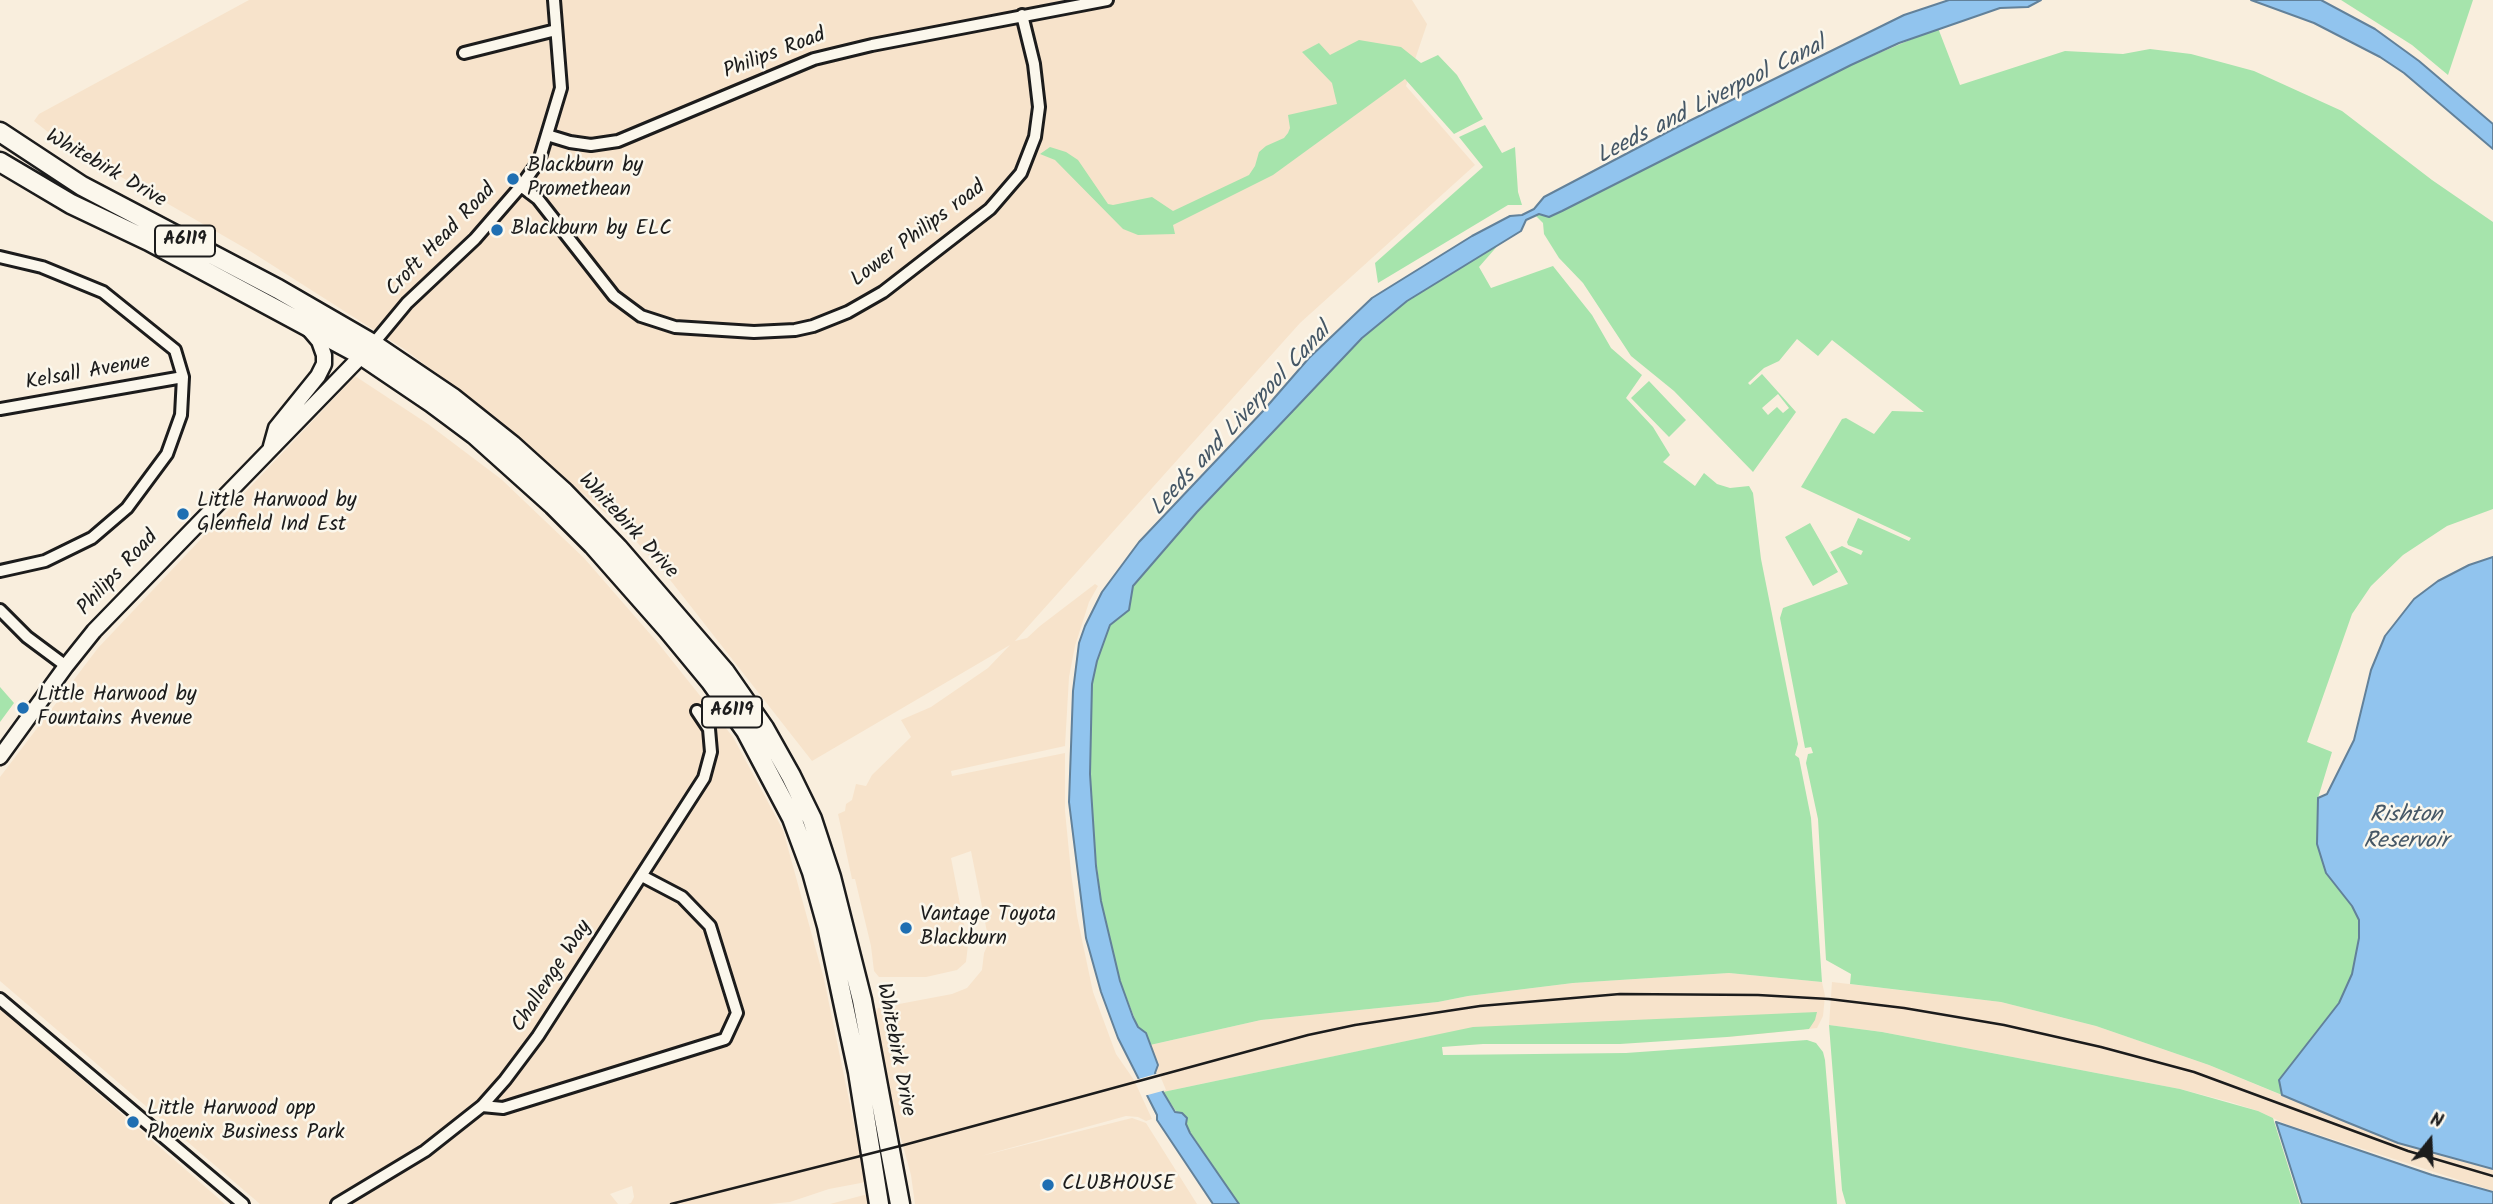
<!DOCTYPE html>
<html>
<head>
<meta charset="utf-8">
<style>
  body { margin:0 }
  #map { position:relative; width:2493px; height:1204px; overflow:hidden; background:#f9eedd; font-family:Kalam,sans-serif }
  canvas { display:block }
  .north { position:absolute; left:2395px; top:1106px; width:70px; height:70px; -webkit-text-stroke:5px #fbf7ec; paint-order:stroke; rotate:18deg; font-size:19px; font-weight:700; line-height:28px; text-align:center; color:#1c1c1c }
  .north::after { content:''; display:block; margin:auto; width:24px; height:32px; background:#1c1c1c; clip-path:polygon(50% 0,100% 100%,50% 72%,0 100%) }
</style>
</head>
<body>
<div id="map">
<canvas width="2493" height="1204"></canvas>
<div class="north">N</div>
</div>
<script>
const g = document.querySelector('canvas').getContext('2d');
g.lineJoin = 'round';
function fill(path, color) { g.fillStyle = color; g.fill(path, 'evenodd'); }
const poly = rows => new Path2D(rows.map(r => 'M' + r).join(''));
function strokePath(path, color, width, dash) { g.strokeStyle = color; g.lineWidth = width; g.lineCap = dash ? 'butt' : 'round'; g.setLineDash(dash || []); g.stroke(path); }
function drawText(font, color, halo, rows, align = 'center') {
  g.font = font + ' Kalam,sans-serif'; g.lineWidth = 5; g.setLineDash([]); g.textBaseline = 'middle'; g.strokeStyle = halo; g.fillStyle = color; for (const [text, x, y, turn = 0] of rows) {
    g.save(); g.translate(x, y); g.rotate((+turn || 0) * Math.PI / 180); g.textAlign = isNaN(turn) ? turn : align; if (halo) g.strokeText(text, 0, 0); g.fillText(text, 0, 0); g.restore();
  }
}
fill(poly([
  [249,0,1412,0,1427,24,1406,86,1475,165,1300,323,1015,641,1027,638,1040,626,1095,584,1098,586,1089,602,1075,646,1069,677,1065,746,951,771,952,776,1065,753,1065,811,1071,872,1077,916,1093,992,1116,1054,1134,1080,1152,1119,1146,1121,1138,1117,1126,1116,981,1156,1132,1118,1146,1123,1197,1204,915,1204,911,1175,895,1117,873,1023,874,1017,878,1008,952,994,967,988,982,970,984,953,989,942,971,851,951,858,968,945,966,962,957,970,926,977,879,977,874,971,871,946,855,879,852,879,838,814,845,811,846,804,852,800,856,784,866,786,872,775,911,737,901,720,931,707,988,668,1010,645,812,761,667,576,627,531,488,414,407,351,250,251,62,143,34,121,39,114],
  [355,376,428,424,501,479,584,558,658,643,733,737,783,830,824,979,866,1182,829,1189,790,1202,769,1204,628,1204,631,1203,634,1197,632,1186,610,1194,618,1204,260,1204,0,981,0,777,98,648],
  [1729,973,1822,982,1825,996,1823,1016,1817,1028,1729,1037,1436,1035,1163,1092,1155,1073,1150,1045,1261,1020,1438,1002,1468,996,1573,983],
  [1832,982,2001,1002,2096,1026,2209,1065,2397,1143,2493,1169,2493,1191,2286,1124,2258,1111,2230,1102,2180,1089,1882,1032,1829,1025],
  [0,1008,225,1204,0,1204],
  [868,1194,869,1204,830,1204]
]), '#f7e3cb');
fill(poly([
  [2341,0,2473,0,2448,75,2412,45],
  [1938,28,1960,85,2065,51,2123,54,2150,49,2191,54,2254,71,2342,111,2432,180,2493,222,2493,509,2447,526,2403,555,2371,586,2352,614,2307,742,2332,752,2318,798,2326,873,2352,906,2359,920,2359,938,2352,974,2339,1003,2279,1080,2282,1095,2209,1065,2096,1026,2001,1002,1850,984,1851,974,1826,960,1818,819,1806,763,1808,754,1813,753,1811,747,1805,748,1780,618,1783,608,1848,584,1830,552,1842,546,1861,555,1863,551,1848,545,1847,542,1858,518,1909,541,1911,538,1801,487,1842,419,1846,418,1874,434,1892,411,1924,412,1832,340,1818,356,1797,339,1779,361,1764,368,1748,383,1750,385,1762,374,1796,412,1753,472,1674,391,1631,356,1583,283,1559,258,1544,234,1543,223,1535,215,1562,211,1851,65],
  [1778,394,1789,408,1783,413,1777,407,1768,415,1762,408],
  [1359,40,1401,47,1421,63,1438,55,1457,75,1483,119,1454,134,1405,79,1273,175,1173,225,1175,234,1138,235,1123,229,1055,160,1040,154,1050,147,1066,152,1078,160,1108,204,1113,205,1152,197,1173,211,1249,175,1255,166,1259,152,1266,146,1284,138,1288,133,1290,128,1288,115,1337,104,1332,83,1302,52,1319,43,1330,55],
  [1485,125,1502,153,1515,147,1518,192,1522,205,1508,205,1378,283,1375,263,1483,167,1459,137],
  [1500,243,1479,267,1491,288,1553,266,1592,315,1611,348,1642,375,1626,398,1653,427,1670,455,1663,462,1695,486,1704,473,1717,484,1730,488,1749,486,1753,493,1761,559,1798,744,1795,755,1799,758,1811,818,1822,982,1729,973,1573,983,1468,996,1438,1002,1261,1020,1150,1045,1146,1033,1138,1027,1120,981,1101,901,1092,825,1090,774,1092,684,1097,661,1110,625,1121,617,1133,586,1170,542,1335,365,1385,317,1407,301],
  [1649,381,1686,420,1669,437,1631,398],
  [1810,523,1838,572,1813,586,1785,537],
  [0,687,14,703,0,722],
  [1817,1012,1815,1020,1809,1029,1727,1037,1620,1044,1483,1044,1442,1047,1443,1055,1626,1053,1807,1040,1816,1043,1823,1052,1825,1060,1837,1204,1239,1204,1163,1092,1473,1027],
  [1829,1025,1882,1032,2180,1089,2258,1111,2273,1118,2300,1204,1846,1204,1842,1190]
]), '#a6e4ac');
const water = poly([
  [1949,0,2041,0,2028,7,2000,8,1899,43,1851,65,1562,211,1549,217,1539,214,1526,220,1521,231,1407,301,1362,338,1197,512,1133,586,1129,610,1110,625,1097,661,1092,684,1090,774,1096,866,1101,901,1120,981,1133,1017,1138,1027,1146,1033,1158,1065,1155,1073,1163,1092,1175,1112,1182,1113,1187,1118,1186,1124,1190,1133,1239,1204,1213,1204,1157,1120,1157,1115,1118,1038,1101,992,1086,938,1069,802,1073,691,1079,643,1085,626,1102,592,1139,542,1263,411,1309,358,1372,298,1472,236,1510,216,1522,215,1534,209,1544,197,1681,125,1904,15,1949,0],
  [2251,0,2321,0,2375,29,2419,61,2493,124,2493,149,2404,73,2380,57,2314,23,2251,0],
  [2493,557,2493,1169,2398,1143,2339,1119,2282,1095,2279,1080,2339,1003,2352,974,2359,938,2359,920,2352,906,2326,873,2317,844,2318,798,2327,794,2354,740,2371,670,2385,636,2414,599,2438,581,2469,565,2493,557],
  [2276,1122,2432,1175,2493,1192,2493,1204,2302,1204,2276,1122]
]);
fill(water, '#91c4ee');
strokePath(water, '#62819a', 2);
fill(poly([
  [1159,1073,1166,1090,1144,1096,1135,1080]
]), '#f9eedd');
const minor = poly([
  [464,53,556,30],
  [547,135,570,142,591,145,618,141,814,59,872,45,1107,0],
  [521,186,538,199,614,296,641,316,675,327,754,332,795,330,813,326,848,312,883,292,990,209,1021,173,1035,137,1039,107,1034,64,1022,15],
  [0,257,42,267,103,292,175,350,183,377,181,415,167,454,127,508,92,538,45,561,0,571],
  [373,344,407,303,475,239,521,186,539,161,561,88,554,0],
  [0,409,183,377],
  [0,610,27,637,66,666],
  [0,999,243,1204],
  [482,1106,503,1108,725,1039,737,1013,710,926,682,897,642,876],
  [337,1204,425,1151,482,1106,505,1080,538,1036,704,778,711,752,709,729,697,711]
]);
const tertiary = poly([
  [271,446,276,428,318,376,324,364,324,355,319,341,308,328],
  [0,757,66,666,94,631,369,348]
]);
const trunk = poly([
  [0,132,82,186,278,289,373,344,453,398,512,445,564,492,618,548,725,672,764,728,791,776,812,819,831,877,862,1000,900,1204],
  [0,162,71,204,149,241,361,355,432,403,475,435,553,505,593,545,668,630,711,682,746,731,792,818,812,872,827,926,858,1072,879,1204]
]);
strokePath(minor, '#1c1c1c', 16);
strokePath(tertiary, '#1c1c1c', 19);
strokePath(trunk, '#1c1c1c', 23);
strokePath(minor, '#fbf7ec', 10);
strokePath(tertiary, '#fbf7ec', 14);
strokePath(trunk, '#fbf7ec', 18);
strokePath(poly([
  [671,1204,904,1145,1308,1035,1355,1025,1480,1006,1620,994,1758,995,1829,999,1904,1008,2004,1025,2101,1047,2194,1072,2408,1151,2493,1176]
]), '#1c1c1c', 2.5);
for (const [x, y, r, color] of [
  [513,179,7,"#1f6fb2"],
  [497,230,7,"#1f6fb2"],
  [183,514,7,"#1f6fb2"],
  [23,708,7,"#1f6fb2"],
  [906,928,7,"#1f6fb2"],
  [133,1122,7,"#1f6fb2"],
  [1048,1185,7,"#1f6fb2"]
]) { const dot = new Path2D(); dot.arc(x, y, r, 0, 2 * Math.PI); g.fillStyle = color; g.fill(dot); strokePath(dot, '#fbf7ec', 2.5); }
for (const [x, y, w] of [
  [185,241,60],
  [732,712,60]
]) { const box = new Path2D(); box.roundRect(x - w / 2, y - 15.5, w, 31, 5); g.fillStyle = '#fbf7ec'; g.fill(box); strokePath(box, '#1c1c1c', 2); }
drawText('bold 19px', '#1c1c1c', null, [
  ["A6119",185,241],
  ["A6119",732,712]
]);
drawText('21px', '#1c1c1c', '#fbf7ec', [
  ["Philips Road",775,55,-21],
  ["Whitebirk Drive",105,170,30],
  ["Lower Philips road",919,235,-37],
  ["Croft Head Road",442,241,-46],
  ["Kelsall Avenue",88,374,-10],
  ["Whitebirk Drive",627,527,47],
  ["Philips Road",119,574,-47],
  ["Challenge Way",553,977,-57],
  ["Whitebirk Drive",894,1050,79]
]);
drawText('21px', '#1c1c1c', '#fbf7ec', [
  ["Blackburn by",527,167],
  ["Promethean",527,191],
  ["Blackburn by ELC",511,230],
  ["Little Harwood by",197,502],
  ["Glenfield Ind Est",197,526],
  ["Little Harwood by",37,696],
  ["Fountains Avenue",37,720],
  ["Vantage Toyota",920,916],
  ["Blackburn",920,940],
  ["Little Harwood opp",147,1110],
  ["Phoenix Business Park",147,1134],
  ["CLUBHOUSE",1062,1185]
], 'left');
drawText('italic 23px', '#455766', '#fbf7ec', [
  ["Leeds and Liverpool Canal",1712,102,-27],
  ["Leeds and Liverpool Canal",1242,421,-47],
  ["Rishton",2406,817],
  ["Reservoir",2406,843]
]);
</script>
</body>
</html>
